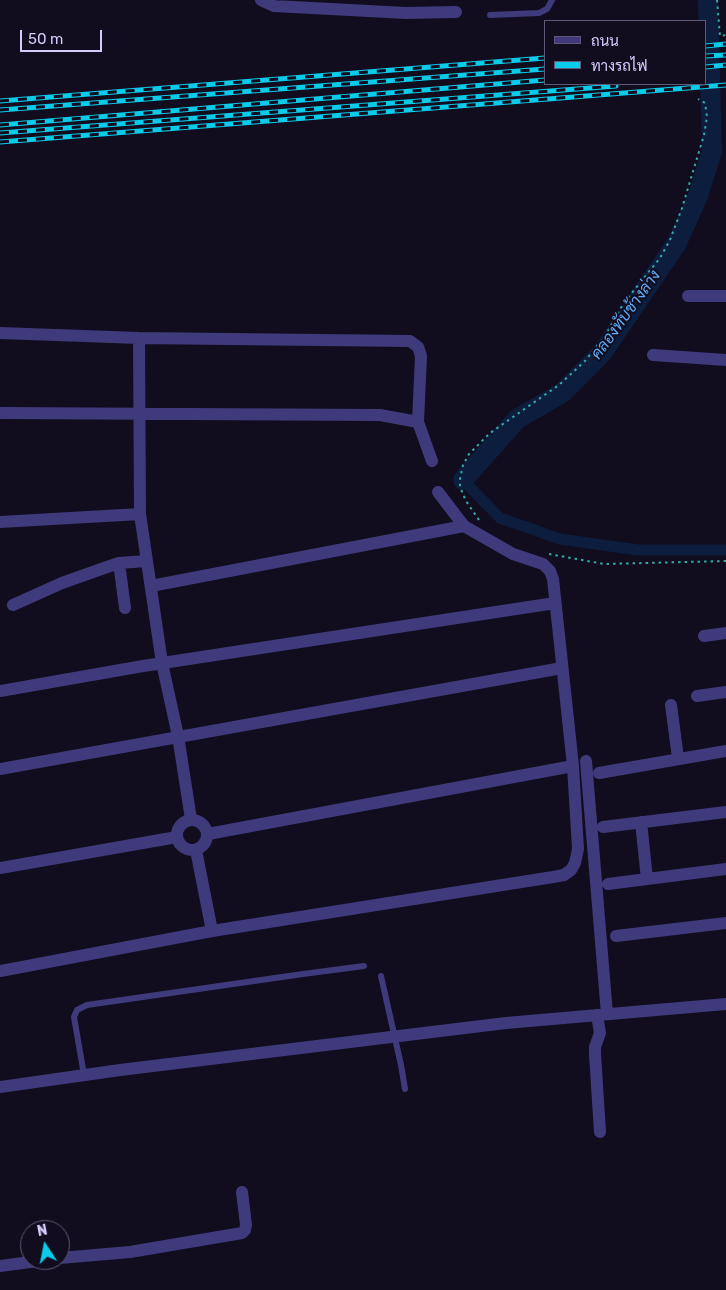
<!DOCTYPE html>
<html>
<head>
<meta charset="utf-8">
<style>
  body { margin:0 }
  #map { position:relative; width:726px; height:1290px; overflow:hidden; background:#110d1e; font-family:Rubik,Sarabun,sans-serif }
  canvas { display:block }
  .legend { position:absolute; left:544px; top:20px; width:162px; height:65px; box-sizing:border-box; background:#110d1e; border:1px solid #5f5977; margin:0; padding:6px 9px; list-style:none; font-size:15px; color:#d4ccfd }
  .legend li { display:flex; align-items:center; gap:10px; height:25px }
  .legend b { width:25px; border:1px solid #5f5977 }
  .north { position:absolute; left:20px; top:1220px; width:50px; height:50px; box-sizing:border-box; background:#110d1e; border:1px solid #5f5977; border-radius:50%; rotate:349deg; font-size:14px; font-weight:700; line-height:20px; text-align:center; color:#d4ccfd }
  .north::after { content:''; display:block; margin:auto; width:18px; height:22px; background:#0acbea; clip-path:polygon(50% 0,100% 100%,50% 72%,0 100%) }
  .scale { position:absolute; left:20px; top:30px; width:82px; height:22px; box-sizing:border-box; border:2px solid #d4ccfd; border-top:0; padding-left:6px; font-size:15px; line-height:18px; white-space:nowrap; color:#d4ccfd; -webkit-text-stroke:4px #110d1e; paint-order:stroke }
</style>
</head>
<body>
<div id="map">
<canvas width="726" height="1290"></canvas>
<ul class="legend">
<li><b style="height:6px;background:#3f3a7b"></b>ถนน</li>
<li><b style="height:6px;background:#0acbea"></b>ทางรถไฟ</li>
</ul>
<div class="north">N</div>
<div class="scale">50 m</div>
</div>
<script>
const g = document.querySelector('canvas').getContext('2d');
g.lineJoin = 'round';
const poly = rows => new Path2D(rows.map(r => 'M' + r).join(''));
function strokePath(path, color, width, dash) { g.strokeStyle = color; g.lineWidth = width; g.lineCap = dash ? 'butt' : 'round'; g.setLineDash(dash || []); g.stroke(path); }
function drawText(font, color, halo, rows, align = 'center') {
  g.font = font + ' Rubik,Sarabun,sans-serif'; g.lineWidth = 4; g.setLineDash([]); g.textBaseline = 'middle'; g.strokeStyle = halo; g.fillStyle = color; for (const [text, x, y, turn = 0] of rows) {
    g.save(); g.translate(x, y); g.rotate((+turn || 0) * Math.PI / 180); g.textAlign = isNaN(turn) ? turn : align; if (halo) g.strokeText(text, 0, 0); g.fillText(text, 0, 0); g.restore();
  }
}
strokePath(poly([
  [463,480,500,518,560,539,638,550,726,550]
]), '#0d1d3d', 11);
strokePath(poly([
  [463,480,517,419,562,393,602,353,677,243,698,196,712,151,708,0]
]), '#0d1d3d', 20);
strokePath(poly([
  [717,0,720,36,726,35],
  [479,520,466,501,460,487,460,479,463,465,469,454,490,433,559,385,585,361,605,336,623,304,660,258,670,240,682,208,704,135,707,117,705,103,698,99],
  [549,554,604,564,726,561]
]), '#32aaa8', 2, [2.5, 4]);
strokePath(poly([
  [490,15,539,13,547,9,552,0],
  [381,976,401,1065,405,1089],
  [84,1075,74,1017,77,1010,87,1005,303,974,364,966]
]), '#3f3a7b', 6);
strokePath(poly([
  [261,0,274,6,406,13,456,12],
  [688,296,726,296],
  [0,333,139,338,410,341,418,347,421,356,418,422,432,461],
  [139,338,140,514,162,663,178,736,191,819],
  [653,355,726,360],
  [0,413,380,415,418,422],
  [0,522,140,514],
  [119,563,125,608],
  [151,586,464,526],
  [13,605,62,583,107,567,119,563,147,561],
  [704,636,726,633],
  [0,691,143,666,555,603],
  [697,696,726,692],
  [671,705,678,758],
  [586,761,607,1014],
  [0,769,562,668],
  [599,773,726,751],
  '177 835a15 15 0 1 1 30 0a15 15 0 1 1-30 0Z',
  [641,822,647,879],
  [603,827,726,812],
  [208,834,573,766],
  [196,850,212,931],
  [0,868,177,837],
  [608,884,726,869],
  [616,936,726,923],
  [0,971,212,931,553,877,564,875,571,870,575,863,578,849,573,766,553,579,550,571,543,564,513,554,464,526,438,492],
  [597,1015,600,1033,595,1047,595,1054,600,1132],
  [0,1087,120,1070,506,1023,726,1004],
  [60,1258,130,1252,242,1233,245,1230,246,1225,242,1192],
  [0,1266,45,1260]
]), '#3f3a7b', 12);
const rail = poly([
  [705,46,726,44],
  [705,56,726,55],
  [705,67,726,65],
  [0,101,545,58],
  [0,110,545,69],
  [0,125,545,80],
  [0,133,616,86],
  [0,142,726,85]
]);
strokePath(rail, '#0acbea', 5);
strokePath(rail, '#110d1e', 3, [9]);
drawText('italic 16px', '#5fabf8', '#110d1e', [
  ["คลองทับช้างล่าง",626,315,-54]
]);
</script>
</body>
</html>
